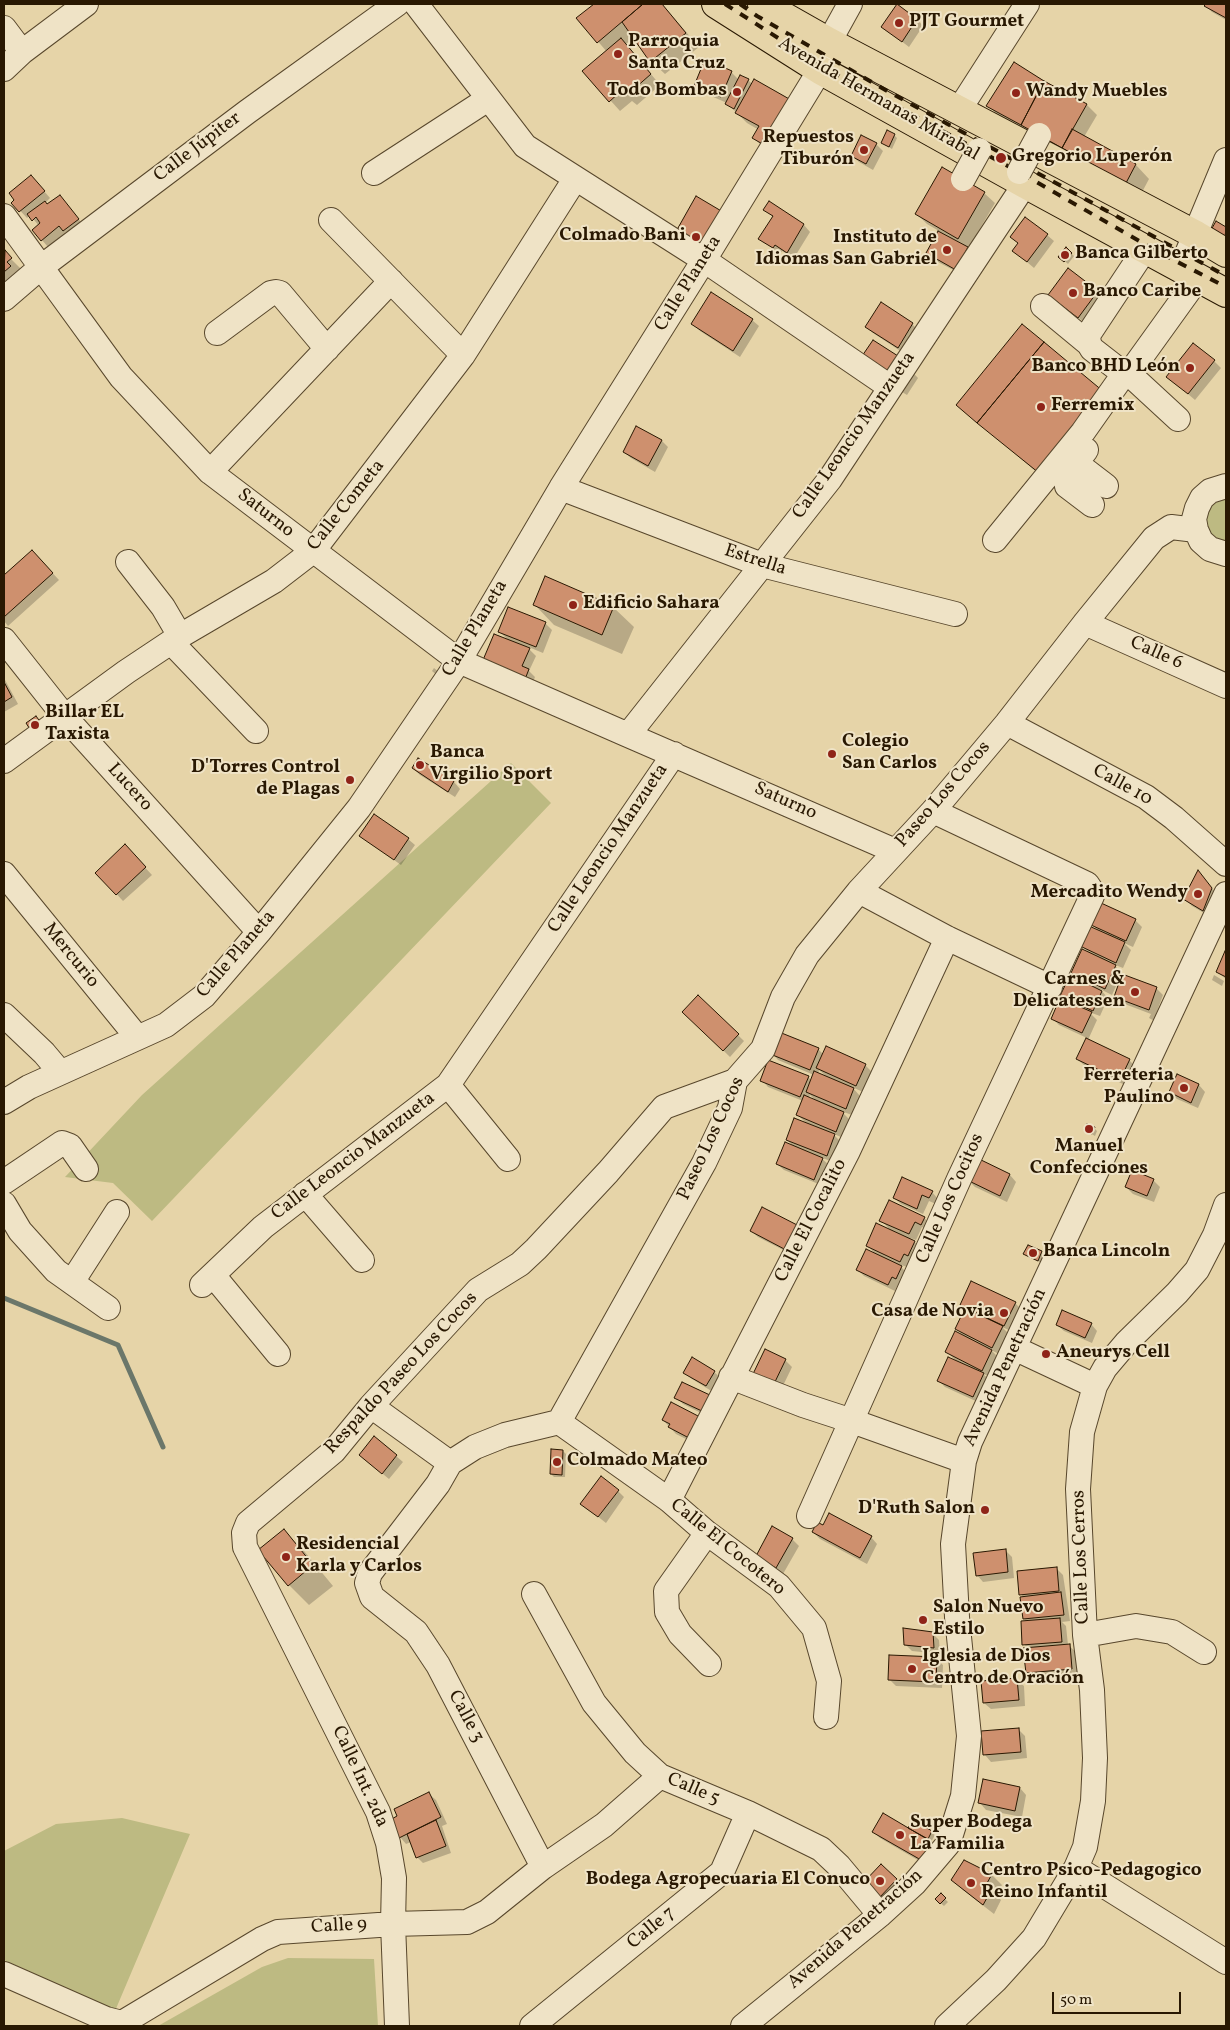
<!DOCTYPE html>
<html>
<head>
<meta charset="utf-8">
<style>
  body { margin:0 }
  #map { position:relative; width:1230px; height:2030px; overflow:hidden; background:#e6d4a8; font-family:Vollkorn,serif }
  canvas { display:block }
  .frame { position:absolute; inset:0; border:5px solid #291802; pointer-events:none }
  .scale { position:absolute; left:1052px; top:1992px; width:129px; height:22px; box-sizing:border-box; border:2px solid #291802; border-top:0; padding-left:6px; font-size:15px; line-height:18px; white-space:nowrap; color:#291802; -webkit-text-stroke:4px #efe3c6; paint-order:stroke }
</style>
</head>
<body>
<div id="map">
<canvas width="1230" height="2030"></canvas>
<div class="frame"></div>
<div class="scale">50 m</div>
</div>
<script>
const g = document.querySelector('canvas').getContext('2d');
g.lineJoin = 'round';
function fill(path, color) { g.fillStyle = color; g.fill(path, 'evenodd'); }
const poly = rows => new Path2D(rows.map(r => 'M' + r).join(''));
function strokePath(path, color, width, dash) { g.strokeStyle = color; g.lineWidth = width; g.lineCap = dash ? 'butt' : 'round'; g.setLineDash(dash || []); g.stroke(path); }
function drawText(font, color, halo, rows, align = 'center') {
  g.font = font + ' Vollkorn,serif'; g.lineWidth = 4; g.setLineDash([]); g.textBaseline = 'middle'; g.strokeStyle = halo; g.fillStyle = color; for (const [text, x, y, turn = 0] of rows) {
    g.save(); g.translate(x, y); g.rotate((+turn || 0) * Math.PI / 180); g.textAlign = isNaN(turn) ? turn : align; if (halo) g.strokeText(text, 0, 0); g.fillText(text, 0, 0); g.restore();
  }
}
fill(poly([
  [1226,491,1226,551,1212,546,1200,511],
  [511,763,551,803,152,1221,113,1183,65,1177,142,1095],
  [122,1818,190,1834,115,2011,4,1960,4,1851,56,1824],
  [288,1958,374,1959,378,2026,158,2026,262,1967]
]), '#bdba82');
fill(poly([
  [596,4,662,4,699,47,665,74,651,61,634,37,626,44,660,85,637,105,632,101,620,111,584,71,607,52,578,18],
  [1207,4,1226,4,1226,20,1212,12,1206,6],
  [917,19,923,26,909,47,883,27],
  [1015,64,1087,105,1097,115,1084,137,1136,165,1149,179,1140,196,998,116,988,105],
  [731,72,739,80,748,80,752,84,764,148,754,138,759,130,747,123,727,103,702,92,695,85],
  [894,135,897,138,892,149,882,143],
  [876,144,883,151,873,170,859,162,852,156],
  [37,183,50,198,45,203,48,206,66,203,84,226,71,237,66,232,48,247,42,240,39,226,30,215,27,218,13,203],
  [984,193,995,203,968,249,963,275,934,260,928,253,939,231,927,224,917,214],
  [769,203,804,225,810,232,794,258,782,251,780,254,760,239,773,217,765,210],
  [1047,235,1054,241,1034,268,1014,251],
  [1066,249,1074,256,1068,264,1059,256],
  [4,252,21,269,4,290],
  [1097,292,1104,298,1085,323,1050,295],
  [881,304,912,324,919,331,905,354,873,333,866,327],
  [752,320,759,326,740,357,700,331,693,324],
  [898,357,918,378,907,395,882,380],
  [1214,361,1221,368,1195,400,1168,377],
  [1103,393,1117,406,1053,486,958,405],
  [637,428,662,441,668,447,655,472,631,458,624,452],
  [32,551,59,580,8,626,4,621,4,600,5,598,4,597,4,577],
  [534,604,613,607,634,627,622,654,554,625],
  [545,623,552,630,543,653,526,646,536,656,529,671,535,677,529,692,509,641,500,632],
  [434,668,440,673,439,677,432,671],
  [4,678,18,704,4,712],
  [419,759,454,782,460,789,455,797,420,775,413,768],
  [361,836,408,839,415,845,401,865],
  [125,846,152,875,123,901,97,873],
  [1204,878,1218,896,1209,916,1192,906,1185,899],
  [1135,920,1142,927,1133,947,1124,943,1131,950,1123,968,1113,964,1122,973,1112,995,1100,989,1108,998,1100,1016,1089,1012,1097,1020,1088,1040,1129,1060,1136,1067,1127,1086,1084,1065,1077,1059,1087,1038,1059,1025,1052,1018,1070,1003,1062,995,1081,982,1072,973,1090,954,1082,946,1099,932,1092,924],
  [1226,953,1226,979,1217,972],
  [1214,975,1224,981,1222,986,1212,980],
  [1156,988,1163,995,1156,1014,1158,1023,1149,1018,1151,1014,1122,1003,1115,996],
  [698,996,744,1041,730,1057,684,1012],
  [818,1049,823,1054,865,1065,872,1072,863,1092,852,1087,860,1096,852,1115,841,1111,850,1120,843,1138,832,1133,841,1142,833,1162,820,1157,829,1165,821,1185,784,1170,777,1164,795,1148,787,1140,808,1125,798,1115,803,1101,768,1087,762,1080,808,1077,812,1081,814,1075,778,1060,772,1053],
  [819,1070,828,1078,818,1074],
  [810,1095,817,1102,809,1098],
  [1178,1076,1199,1085,1205,1092,1198,1108,1177,1099,1170,1092],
  [1094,1128,1097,1131,1095,1136,1085,1130],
  [977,1160,1010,1175,1016,1182,1007,1202,975,1187,968,1180],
  [1153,1180,1160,1187,1154,1202,1133,1194,1126,1187],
  [932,1192,938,1199,936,1204,929,1201,923,1214,901,1204,894,1198],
  [924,1218,931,1224,928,1230,922,1227,916,1240,910,1238,921,1248,907,1267,898,1264,908,1274,903,1285,899,1283,895,1291,864,1276,858,1270,876,1255,868,1246,891,1231,881,1220],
  [800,1228,795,1256,758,1237,751,1231],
  [1041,1252,1044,1255,1041,1263,1025,1254],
  [1015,1303,1021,1309,1011,1331,1002,1327,1009,1334,999,1354,991,1350,998,1357,989,1376,983,1374,990,1380,980,1403,945,1387,939,1381,956,1361,947,1352,964,1336,956,1329,966,1310,961,1305],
  [1091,1324,1097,1331,1092,1343,1064,1331,1057,1325],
  [785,1360,792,1367,780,1392,760,1382],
  [714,1372,721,1378,713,1392,692,1379,685,1373],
  [683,1383,711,1418,683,1404,676,1397],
  [671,1404,696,1444,676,1434,663,1420],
  [563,1451,566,1454,565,1477,554,1477,551,1474],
  [396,1456,403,1462,389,1479,367,1461],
  [618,1491,624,1497,606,1523,582,1504],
  [823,1526,871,1537,877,1544,867,1564,820,1539,813,1532],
  [284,1531,304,1551,333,1586,309,1605,289,1585],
  [792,1539,799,1546,783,1574,764,1563],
  [1005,1550,1012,1557,1014,1578,983,1582,977,1575],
  [1056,1568,1063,1575,1070,1621,1062,1622,1066,1626,1068,1645,1076,1652,1078,1675,1033,1679,1027,1672,1028,1649,1024,1644,1027,1622,1024,1619,1024,1598,1021,1594],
  [932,1633,939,1640,940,1654,912,1651,905,1644],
  [936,1659,943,1665,942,1688,896,1686,889,1679],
  [1017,1680,1024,1686,1025,1706,991,1709,984,1703],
  [1018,1729,1025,1736,1027,1758,991,1762,985,1755,982,1732],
  [1020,1788,1026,1795,1022,1817,986,1810,980,1803],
  [429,1794,436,1800,447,1824,442,1826,451,1853,423,1863,417,1857,411,1842,406,1844,400,1837],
  [913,1822,935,1835,931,1842,937,1849,928,1866,880,1838,874,1832,909,1830],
  [881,1866,902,1886,886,1904,865,1883],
  [992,1875,1002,1885,996,1895,1001,1900,994,1914,963,1890,953,1880],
  [941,1895,948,1902,944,1906,936,1899]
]), '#0003');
strokePath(poly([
  [4,1298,118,1345,163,1447]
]), '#6b776a', 5);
const building = poly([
  [594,4,643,4,597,43,576,18,594,4],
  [643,4,662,4,686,33,650,62,622,22,643,4],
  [897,4,917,19,902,42,881,27,897,4],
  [1206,4,1226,4,1226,18,1204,6,1206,4],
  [621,38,651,74,626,96,621,91,609,102,582,71,621,38],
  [705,59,732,71,721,97,694,86,705,59],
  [1014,62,1044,81,1021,125,986,106,1014,62],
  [740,75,749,79,734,109,725,104,740,75],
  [754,79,791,100,766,146,752,138,759,126,735,113,754,79],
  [1044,81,1087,104,1062,148,1021,125,1044,81],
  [1072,129,1136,164,1126,183,1062,148,1072,129],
  [887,130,895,134,889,147,881,143,887,130],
  [861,135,877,143,866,164,851,156,861,135],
  [942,167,985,192,958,239,915,214,942,167],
  [31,175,45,191,19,212,11,203,14,200,9,193,31,175],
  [60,195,79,219,63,231,59,226,41,241,32,230,40,223,36,217,32,221,27,214,45,201,47,204,60,195],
  [696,196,723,212,700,250,674,235,696,196],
  [769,201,804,224,787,253,775,245,773,248,758,239,773,216,763,210,769,201],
  [1025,217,1048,234,1027,262,1012,251,1018,243,1010,237,1025,217],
  [1216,221,1226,227,1225,238,1211,230,1216,221],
  [938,231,968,247,956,270,926,253,938,231],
  [1066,247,1072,253,1064,262,1058,257,1066,247],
  [5,250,12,258,7,262,11,266,4,272,5,250],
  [1068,268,1098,291,1078,318,1048,295,1068,268],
  [711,292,753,319,733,351,691,324,711,292],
  [881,302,913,323,898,348,865,327,881,302],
  [1022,324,1044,342,977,423,956,405,1022,324],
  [873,340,898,356,886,376,860,359,873,340],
  [1044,342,1104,392,1039,473,977,423,1044,342],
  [1193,343,1215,360,1188,394,1166,377,1193,343],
  [636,426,662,440,648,466,623,452,636,426],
  [32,550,53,573,4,617,4,575,32,550],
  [545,576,614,606,602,635,533,605,545,576],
  [508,607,546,622,536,647,498,632,508,607],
  [494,634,530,648,522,666,529,669,522,687,483,660,494,634],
  [4,682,12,697,4,702,4,682],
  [36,716,44,727,33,734,26,723,36,716],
  [418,758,454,781,448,792,412,768,418,758],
  [374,814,409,838,394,860,359,836,374,814],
  [125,844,146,867,116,895,95,873,125,844],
  [1198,870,1212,888,1203,911,1183,899,1198,870],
  [1101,903,1136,919,1126,941,1091,925,1101,903],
  [1089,926,1125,942,1116,963,1080,946,1089,926],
  [1082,949,1116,965,1105,989,1071,973,1082,949],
  [1225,951,1226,951,1226,977,1216,972,1225,951],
  [1122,974,1157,987,1149,1010,1114,997,1122,974],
  [1070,975,1102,991,1093,1011,1060,996,1070,975],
  [698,995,739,1034,723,1051,682,1012,698,995],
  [1060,998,1092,1012,1082,1033,1051,1019,1060,998],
  [779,1032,819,1048,810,1070,770,1054,779,1032],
  [1086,1038,1130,1059,1120,1080,1076,1059,1086,1038],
  [826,1046,866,1064,856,1086,816,1068,826,1046],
  [768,1060,809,1076,800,1097,760,1081,768,1060],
  [814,1071,854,1088,846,1109,806,1092,814,1071],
  [1177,1074,1199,1084,1191,1103,1169,1092,1177,1074],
  [804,1095,844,1112,836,1132,796,1115,804,1095],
  [794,1118,835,1134,827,1156,786,1140,794,1118],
  [1087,1124,1095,1127,1092,1134,1084,1130,1087,1124],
  [785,1142,823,1158,814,1180,776,1164,785,1142],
  [977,1158,1010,1174,1000,1196,967,1180,977,1158],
  [1132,1170,1154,1179,1147,1196,1125,1187,1132,1170],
  [902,1177,933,1191,929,1198,922,1195,917,1209,893,1198,902,1177],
  [889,1200,925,1217,921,1225,915,1222,909,1234,879,1221,889,1200],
  [762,1207,801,1227,788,1251,750,1231,762,1207],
  [876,1223,915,1241,908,1256,904,1254,900,1262,866,1246,876,1223],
  [1028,1245,1042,1251,1038,1261,1023,1254,1028,1245],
  [866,1249,902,1266,896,1279,892,1277,888,1285,856,1270,866,1249],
  [971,1281,1016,1302,1004,1326,960,1305,971,1281],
  [965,1308,1003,1326,992,1348,955,1329,965,1308],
  [1062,1310,1092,1323,1085,1338,1056,1325,1062,1310],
  [955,1331,992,1350,982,1371,945,1352,955,1331],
  [765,1349,786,1359,773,1386,752,1376,765,1349],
  [692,1357,715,1371,706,1386,683,1373,692,1357],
  [948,1357,984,1373,973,1397,937,1381,948,1357],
  [682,1382,712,1396,704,1412,674,1398,682,1382],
  [671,1402,700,1417,689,1438,668,1427,670,1424,662,1420,671,1402],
  [374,1436,397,1455,382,1474,359,1455,374,1436],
  [551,1449,563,1450,562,1475,550,1474,551,1449],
  [601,1476,619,1490,598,1517,580,1504,601,1476],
  [829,1513,872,1536,860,1558,812,1532,817,1522,823,1525,829,1513],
  [772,1526,793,1538,776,1568,756,1556,772,1526],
  [284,1529,313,1565,288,1586,258,1550,284,1529],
  [1006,1549,1008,1572,976,1576,973,1553,1006,1549],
  [1057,1567,1059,1591,1019,1595,1017,1571,1057,1567],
  [1061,1592,1064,1615,1023,1619,1020,1597,1061,1592],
  [1060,1618,1062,1642,1022,1645,1021,1621,1060,1618],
  [903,1628,933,1632,934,1648,904,1645,903,1628],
  [1070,1644,1072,1669,1026,1673,1023,1648,1070,1644],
  [889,1655,937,1657,936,1682,888,1680,889,1655],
  [1017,1678,1019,1700,983,1703,981,1681,1017,1678],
  [1019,1728,1021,1752,983,1755,981,1731,1019,1728],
  [983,1779,1020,1787,1015,1811,978,1803,983,1779],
  [429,1792,441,1817,399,1838,390,1820,397,1816,394,1809,429,1792],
  [883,1813,932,1842,921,1860,872,1832,883,1813],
  [436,1820,446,1846,416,1858,407,1834,436,1820],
  [913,1820,932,1831,928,1839,908,1828,913,1820],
  [964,1860,992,1874,986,1885,992,1889,983,1905,951,1880,964,1860],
  [881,1864,897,1879,879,1898,863,1883,881,1864],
  [941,1893,946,1898,940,1904,935,1899,941,1893]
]);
fill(building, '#ce906e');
strokePath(building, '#291802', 1);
const minor = poly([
  [416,4,525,146,704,260,890,387],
  [4,28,22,52],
  [4,69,22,52,86,4],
  [959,110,1027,4],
  [374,173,488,99],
  [4,216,121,377,210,472,459,661,628,735],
  [331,220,463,355],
  [1145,249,1088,335,1089,344,1092,349,1119,370,1126,371,1134,367,1198,278],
  [1181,268,1226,160],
  [4,299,40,268,247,112,397,4],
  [1043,306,1089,344],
  [217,333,271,293,276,292,280,293,327,349],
  [1086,450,1068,473,1066,480,1067,486,1092,505],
  [1076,463,1106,486],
  [210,472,391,281],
  [1226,486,1210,491,1202,498,1197,508,1194,519,1196,530,1201,541,1210,549,1226,554],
  [561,488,762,565,955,614],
  [995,540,1083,432,1126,371,1178,419],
  [128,562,163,607,180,636],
  [1085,623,1226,686],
  [4,640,65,717,259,932],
  [171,642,256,731],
  [1007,723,1146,797,1174,818,1226,864],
  [4,761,126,672,180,636,274,581,313,551,463,355,575,179],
  [895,851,628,735,830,479,1025,184],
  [4,874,137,1037],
  [859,891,947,938,1050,987],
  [4,1015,44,1053,60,1072],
  [448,1085,508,1159],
  [4,1102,29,1087,166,1025,204,996,259,932,359,808,459,661,561,488,704,260,820,70,829,42,850,4],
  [4,1182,62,1143,70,1146,86,1169],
  [305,1194,362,1260],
  [4,1204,20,1231,56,1271,108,1308],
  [213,1275,278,1354],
  [72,1282,117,1212],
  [202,1285,263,1227,448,1085,674,754],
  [1014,1348,1095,1386],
  [731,1377,803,1405,852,1421,964,1461],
  [371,1406,450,1463],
  [559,1422,669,1500,707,1533,779,1586,814,1628,829,1681,826,1717],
  [669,1500,848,1151,947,938],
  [809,1516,959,1179,1092,896,1091,890,1087,884,933,811],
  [707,1533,666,1591,667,1612,680,1634,709,1664],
  [534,1594,594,1703,635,1753,660,1776,748,1813,821,1849,839,1866,880,1915],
  [1085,1635,1136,1626,1172,1632,1204,1652],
  [543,1867,438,1665,416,1632,372,1597,367,1583,370,1573,438,1484,450,1463,475,1447,505,1435,559,1422,704,1163,730,1108,735,1081,763,1049,783,997,807,955,859,891,933,811,1007,723,1085,623,1154,538,1171,527,1196,530],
  [1076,1868,1226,1962],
  [4,1974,106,2019,122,2023,262,1939,278,1932,393,1924,467,1922,487,1912,543,1867,604,1825,660,1776],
  [397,2026,393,1924,394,1878,388,1843,378,1812,245,1547,244,1533,248,1523,334,1451,371,1406,478,1290,520,1264,536,1249,608,1172,664,1107,735,1081],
  [532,2026,722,1872,748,1813],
  [743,2026,880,1915,914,1884,948,1844,963,1796,969,1736,957,1617,953,1544,964,1461,970,1442,1226,894],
  [947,2026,996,1980,1034,1938,1076,1868,1085,1847,1093,1801,1095,1758,1092,1690,1085,1635,1078,1489,1082,1432,1095,1386,1105,1368,1127,1342,1177,1293,1197,1270,1215,1235,1226,1205]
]);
const major = poly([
  [716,4,820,70,1025,184,1226,293],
  [762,4,829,42,1196,235,1226,253]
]);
strokePath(minor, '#58472c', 26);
strokePath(major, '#291802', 30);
strokePath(minor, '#efe3c6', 24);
strokePath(major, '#e6d4a8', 28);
strokePath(poly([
  [725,4,825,68,1019,172,1162,254,1226,287],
  [740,4,757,16,889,92,1226,276]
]), '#291802', 4, [9, 9]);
const minorBridge = poly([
  [1019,172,1039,135],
  [963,179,979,150]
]);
strokePath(minorBridge, '#58472c', 26, []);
strokePath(minorBridge, '#efe3c6', 24);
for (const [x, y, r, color] of [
  [899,23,5,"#8f2418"],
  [618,54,5,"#8f2418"],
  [737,92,5,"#8f2418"],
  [1016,93,5,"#8f2418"],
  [864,150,5,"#8f2418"],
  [1001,158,6,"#8f2418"],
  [696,237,5,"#8f2418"],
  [947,250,5,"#8f2418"],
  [1065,255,5,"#8f2418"],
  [1073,293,5,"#8f2418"],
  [1190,368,5,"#8f2418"],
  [1041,407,5,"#8f2418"],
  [573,605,5,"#8f2418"],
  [35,725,5,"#8f2418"],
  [832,754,5,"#8f2418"],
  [420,765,5,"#8f2418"],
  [350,780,5,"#8f2418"],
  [1198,894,5,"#8f2418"],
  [1135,992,5,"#8f2418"],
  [1184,1088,5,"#8f2418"],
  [1089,1129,5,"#8f2418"],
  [1033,1253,5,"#8f2418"],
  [1004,1313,5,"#8f2418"],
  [1046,1354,5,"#8f2418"],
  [557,1462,5,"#8f2418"],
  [985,1510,5,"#8f2418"],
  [286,1557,5,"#8f2418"],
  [923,1620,5,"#8f2418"],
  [912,1669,5,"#8f2418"],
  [900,1835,5,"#8f2418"],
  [880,1881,5,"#8f2418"],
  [971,1883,5,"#8f2418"]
]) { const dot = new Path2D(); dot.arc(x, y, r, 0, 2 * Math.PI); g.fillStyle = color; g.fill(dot); strokePath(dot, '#efe3c6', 2); }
drawText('bold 19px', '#291802', '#efe3c6', [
  ["PJT Gourmet",909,23],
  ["Parroquia",628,43],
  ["Santa Cruz",628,65],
  ["Todo Bombas",727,92,"right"],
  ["Wandy Muebles",1026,93],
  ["Repuestos",854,139,"right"],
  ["Tiburón",854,161,"right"],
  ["Gregorio Luperón",1012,158],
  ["Colmado Bani",686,237,"right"],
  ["Instituto de",937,239,"right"],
  ["Idiomas San Gabriel",937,261,"right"],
  ["Banca Gilberto",1075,255],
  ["Banco Caribe",1083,293],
  ["Banco BHD León",1180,368,"right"],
  ["Ferremix",1051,407],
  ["Edificio Sahara",583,605],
  ["Billar EL",45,714],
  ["Taxista",45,736],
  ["Colegio",842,743],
  ["San Carlos",842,765],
  ["Banca",430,754],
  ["Virgilio Sport",430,776],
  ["D'Torres Control",340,769,"right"],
  ["de Plagas",340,791,"right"],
  ["Mercadito Wendy",1188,894,"right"],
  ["Carnes &",1125,981,"right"],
  ["Delicatessen",1125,1003,"right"],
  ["Ferreteria",1174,1077,"right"],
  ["Paulino",1174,1099,"right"],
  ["Manuel",1089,1148,"center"],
  ["Confecciones",1089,1170,"center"],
  ["Banca Lincoln",1043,1253],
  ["Casa de Novia",994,1313,"right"],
  ["Aneurys Cell",1056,1354],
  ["Colmado Mateo",567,1462],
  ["D'Ruth Salon",975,1510,"right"],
  ["Residencial",296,1546],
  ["Karla y Carlos",296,1568],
  ["Salon Nuevo",933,1609],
  ["Estilo",933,1631],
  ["Iglesia de Dios",922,1658],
  ["Centro de Oración",922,1680],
  ["Super Bodega",910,1824],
  ["La Familia",910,1846],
  ["Centro Psico-Pedagogico",981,1872],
  ["Reino Infantil",981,1894],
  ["Bodega Agropecuaria El Conuco",870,1881,"right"]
], 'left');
drawText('19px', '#291802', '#efe3c6', [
  ["Avenida Hermanas Mirabal",878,100,30],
  ["Calle Júpiter",198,148,-37],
  ["Calle Planeta",689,284,-58],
  ["Calle Leoncio Manzueta",855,436,-55],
  ["Calle Cometa",347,506,-51],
  ["Saturno",265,514,38],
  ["Estrella",755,561,18],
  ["Calle Planeta",476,629,-59],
  ["Calle 6",1156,654,24],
  ["Calle 10",1122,786,29],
  ["Lucero",129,788,48],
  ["Paseo Los Cocos",944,795,-49],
  ["Saturno",785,802,24],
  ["Calle Leoncio Manzueta",609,849,-56],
  ["Calle Planeta",237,955,-49],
  ["Mercurio",70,956,51],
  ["Paseo Los Cocos",712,1139,-65],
  ["Calle Leoncio Manzueta",354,1157,-37],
  ["Calle Los Cocitos",951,1199,-66],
  ["Calle El Cocalito",812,1221,-63],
  ["Avenida Penetración",1006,1368,-65],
  ["Respaldo Paseo Los Cocos",402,1374,-47],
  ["Calle El Cocotero",727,1548,39],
  ["Calle Los Cerros",1082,1557,-92],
  ["Calle 3",465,1717,62],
  ["Calle Int. 2da",359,1777,65],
  ["Calle 5",693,1790,23],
  ["Calle 9",339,1927,-3],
  ["Calle 7",652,1929,-39],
  ["Avenida Penetración",856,1930,-41]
]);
</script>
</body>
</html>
